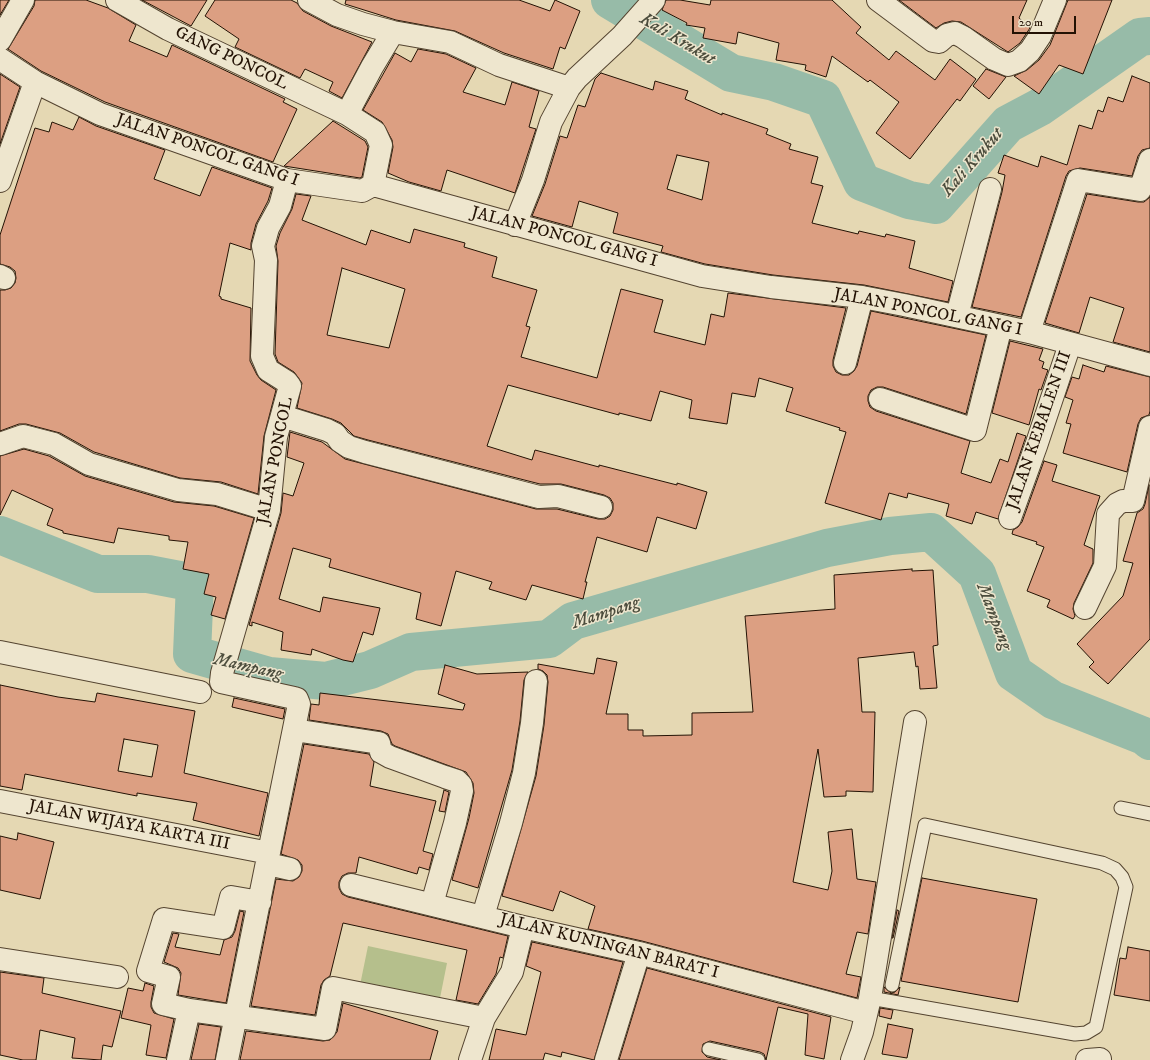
<!DOCTYPE html>
<html>
<head>
<meta charset="utf-8">
<style>
  body { margin:0 }
  #map { position:relative; width:1150px; height:1060px; overflow:hidden; background:#e5d8b3; font-family:"IM FELL DW Pica",serif }
  canvas { display:block }
  .scale { position:absolute; left:1012px; top:16px; width:64px; height:18px; box-sizing:border-box; border:2px solid #231204; border-top:0; padding-left:5px; font-size:12px; line-height:14px; white-space:nowrap; color:#231204; -webkit-text-stroke:3px #eee6ce; paint-order:stroke }
</style>
</head>
<body>
<div id="map">
<canvas width="1150" height="1060"></canvas>
<div class="scale">20 m</div>
</div>
<script>
const g = document.querySelector('canvas').getContext('2d');
g.lineJoin = 'round';
function fill(path, color) { g.fillStyle = color; g.fill(path, 'evenodd'); }
const poly = rows => new Path2D(rows.map(r => 'M' + r).join(''));
function strokePath(path, color, width, dash) { g.strokeStyle = color; g.lineWidth = width; g.lineCap = dash ? 'butt' : 'round'; g.setLineDash(dash || []); g.stroke(path); }
function drawText(font, color, halo, rows, align = 'center') {
  g.font = font + ' "IM FELL DW Pica",serif'; g.lineWidth = 3; g.setLineDash([]); g.textBaseline = 'middle'; g.strokeStyle = halo; g.fillStyle = color; for (const [text, x, y, turn = 0] of rows) {
    g.save(); g.translate(x, y); g.rotate((+turn || 0) * Math.PI / 180); g.textAlign = isNaN(turn) ? turn : align; if (halo) g.strokeText(text, 0, 0); g.fillText(text, 0, 0); g.restore();
  }
}
fill(poly([
  [368,946,447,963,438,1008,359,990]
]), '#b5bf8c');
strokePath(poly([
  [610,0,731,73,774,82,823,99,862,182,909,200,936,205,1008,124,1040,107,1140,37,1150,36],
  [0,535,98,574,148,574,195,583,192,654,269,676,326,681,370,670,411,652,549,639,573,621,827,548,890,536,931,532,977,574,1014,673,1053,700,1144,736,1150,741]
]), '#97bba8', 38);
const building = poly([
  [0,0,9,0,0,15,0,0],
  [35,0,86,0,108,8,136,25,129,41,167,57,172,45,285,99,283,102,297,109,273,162,105,102,41,71,8,49,34,6,35,0],
  [142,0,207,0,191,26,142,0],
  [215,0,291,0,297,3,303,11,331,26,372,42,342,98,329,91,333,82,305,69,300,78,235,47,239,39,205,16,215,0],
  [346,0,519,0,550,11,555,0,580,11,565,49,560,47,553,69,504,53,455,31,396,20,345,4,346,0],
  [666,0,680,0,710,5,711,0,832,0,861,27,856,33,889,60,896,51,935,80,950,59,976,79,960,101,957,99,910,159,876,133,899,102,870,80,868,82,832,56,826,77,805,70,806,65,776,60,779,43,738,32,736,44,703,38,705,28,686,25,687,23,662,10,666,0],
  [899,0,1027,0,1019,18,1030,28,1020,43,1008,52,961,22,952,21,944,23,936,28,899,0],
  [1068,0,1112,0,1083,74,1059,65,1039,94,1014,76,1027,70,1039,60,1050,45,1068,0],
  [418,49,446,54,476,68,463,92,505,105,512,82,539,91,529,127,536,129,515,193,447,170,441,191,409,182,388,173,393,147,392,140,382,122,363,110,395,53,411,62,418,49],
  [986,69,1006,77,989,99,973,86,986,69],
  [601,73,653,90,655,81,688,91,685,99,722,115,722,113,768,129,766,134,791,144,789,149,818,157,811,183,823,186,812,223,858,234,859,231,885,237,886,234,915,241,909,268,953,281,948,302,864,285,773,275,705,264,661,252,663,246,613,233,618,213,579,201,572,227,532,216,545,184,560,136,567,138,578,105,585,107,595,79,601,73],
  [677,155,709,162,702,200,667,189,677,155],
  [0,74,20,87,0,144,0,74],
  [1132,76,1150,83,1150,148,1142,150,1138,156,1132,176,1080,168,1069,171,1066,176,1021,317,972,307,1002,192,1005,175,998,173,1004,155,1038,167,1041,156,1067,165,1079,125,1092,129,1098,110,1103,112,1108,97,1123,102,1132,76],
  [79,117,96,126,165,150,154,179,200,196,212,167,272,188,268,201,256,224,251,243,251,250,230,243,219,296,221,297,221,299,251,308,250,361,257,375,261,380,276,390,264,436,258,494,221,482,180,478,94,452,60,433,26,424,19,424,0,431,0,290,5,290,11,288,15,283,16,278,15,271,10,267,0,264,0,235,35,128,49,132,52,122,73,130,79,117],
  [333,121,365,141,368,147,362,177,360,178,284,166,333,121],
  [296,194,311,196,302,220,366,245,371,230,410,243,414,229,465,243,464,247,497,257,492,277,537,290,526,326,530,327,521,357,597,378,621,289,663,300,654,332,705,345,711,314,724,317,728,293,846,308,833,360,833,366,836,372,842,375,849,375,854,371,857,366,871,311,986,335,966,414,883,387,877,387,871,390,868,396,868,401,870,407,876,411,970,441,961,473,991,483,1000,459,1008,462,1017,433,1026,436,998,519,976,512,972,524,946,516,949,504,908,493,907,498,889,493,881,520,825,503,846,432,839,430,840,428,786,411,793,388,759,378,755,397,732,393,727,424,689,418,692,400,660,391,651,421,619,413,619,415,508,385,487,446,532,460,535,450,599,467,599,465,677,485,677,483,707,492,696,529,657,517,647,552,597,537,585,582,587,582,583,599,532,585,526,600,489,589,492,582,456,571,441,626,416,619,421,593,329,567,331,559,293,548,279,599,320,612,323,597,380,608,373,635,363,632,353,662,343,660,312,649,311,655,281,650,283,632,252,622,252,626,249,625,281,513,283,493,293,496,304,463,287,457,290,432,322,442,345,459,536,509,557,509,598,519,605,519,610,516,613,510,613,503,610,498,604,495,561,484,540,484,368,440,354,436,341,423,332,419,297,408,302,383,294,372,278,362,275,354,278,261,276,246,280,233,292,209,296,194],
  [342,268,405,289,389,348,327,335,342,268],
  [1087,194,1138,202,1144,202,1150,197,1150,352,1113,342,1124,308,1090,297,1079,333,1045,323,1087,194],
  [1010,341,1043,349,1039,360,1044,362,1042,368,1048,370,1041,390,1039,389,1029,425,992,413,1010,341],
  [1083,365,1104,372,1106,366,1150,377,1150,411,1149,415,1141,418,1138,424,1127,472,1063,453,1071,424,1066,423,1073,400,1065,397,1072,377,1079,379,1083,365],
  [24,449,49,456,85,476,174,502,214,506,254,518,225,619,211,615,216,597,204,594,209,574,183,569,188,542,169,540,169,536,118,528,114,543,63,533,63,531,47,525,53,509,12,490,0,515,0,456,24,449],
  [1044,461,1057,465,1052,481,1100,496,1084,545,1093,549,1093,563,1074,603,1073,609,1075,616,1073,619,1047,607,1050,600,1027,591,1044,547,1036,544,1037,542,1012,534,1013,530,1018,527,1022,522,1044,461],
  [1149,485,1150,639,1108,684,1089,667,1094,662,1077,644,1123,596,1133,563,1123,561,1137,513,1143,509,1145,504,1149,485],
  [912,569,912,571,933,570,938,645,933,646,937,688,920,689,918,666,916,667,914,652,858,658,862,712,875,712,873,792,846,791,846,796,824,797,818,749,793,882,828,890,832,871,828,832,852,829,857,879,876,882,868,934,857,932,846,974,861,977,857,998,642,941,588,929,595,906,560,891,553,911,502,896,536,776,544,725,548,682,547,675,543,671,538,669,538,664,594,674,597,658,617,662,606,714,628,714,628,730,643,730,643,736,692,735,692,713,753,712,745,616,835,609,834,575,912,569],
  [445,665,477,674,528,672,524,680,520,721,512,770,478,888,452,880,469,818,474,793,473,783,466,772,395,746,392,744,388,734,381,731,309,720,311,704,319,705,320,693,463,710,465,704,438,694,445,665],
  [0,685,58,697,95,702,97,693,195,711,184,773,268,793,259,836,193,820,197,803,137,793,137,796,25,774,22,790,0,786,0,685],
  [124,739,158,745,152,777,118,771,124,739],
  [234,698,285,709,283,719,232,707,234,698],
  [304,744,369,754,374,762,370,786,436,801,423,851,433,854,429,870,419,867,417,874,359,857,356,873,348,873,342,876,339,882,339,888,342,894,348,897,508,936,503,958,500,957,496,974,478,1004,456,1000,467,950,343,923,330,976,324,980,321,985,315,1015,251,1006,276,879,293,881,299,877,302,871,302,865,298,860,281,854,304,744],
  [444,790,449,792,445,812,439,811,444,790],
  [18,833,54,842,40,899,0,890,0,836,17,840,18,833],
  [922,878,1037,899,1018,1002,901,981,922,878],
  [897,910,899,911,893,938,892,938,897,910],
  [240,911,244,912,226,1003,178,995,181,973,178,968,164,962,173,933,179,934,175,947,220,955,224,940,232,937,235,931,240,911],
  [532,942,623,962,594,1060,562,1052,561,1057,545,1053,543,1060,489,1060,496,1029,526,1035,541,972,526,966,532,942],
  [1128,947,1150,951,1150,1001,1114,995,1120,958,1126,959,1128,947],
  [647,968,831,1017,824,1059,805,1055,808,1014,778,1007,766,1060,764,1054,760,1052,710,1041,703,1044,702,1052,707,1057,721,1060,619,1060,647,968],
  [0,972,44,978,42,993,121,1011,112,1047,103,1045,101,1060,72,1058,75,1038,40,1030,36,1060,23,1060,0,1055,0,972],
  [145,983,154,986,151,1002,151,1007,154,1013,174,1019,166,1058,146,1055,151,1025,121,1018,128,988,143,991,145,983],
  [884,987,891,993,895,992,900,987,898,995,884,992,884,987],
  [343,1003,438,1031,430,1060,240,1060,246,1031,323,1041,330,1040,337,1032,343,1003],
  [880,1008,893,1010,891,1019,879,1016,880,1008],
  [199,1024,221,1027,215,1060,191,1060,199,1024],
  [888,1024,913,1029,907,1058,882,1054,888,1024]
]);
fill(building, '#dc9f82');
strokePath(building, '#231204', 1);
const service = poly([
  [1121,808,1150,814],
  [870,998,1075,1034,1086,1033,1096,1027,1126,887,1122,877,1115,869,1102,863,925,825,892,985],
  [709,1049,758,1060]
]);
const minor = poly([
  [117,0,168,29,347,114,375,132,381,145,373,185],
  [309,0,337,15,363,24,393,32,450,42,499,65,569,88],
  [878,0,933,41,939,42,947,35,955,33,963,37,994,59,1008,65,1019,61,1030,51,1040,36,1055,0],
  [0,40,23,0],
  [0,59,35,82,100,114,287,180,362,191,373,185,702,276,771,287,862,297,904,305,1029,332,1150,365],
  [347,114,372,67,393,32],
  [0,181,35,82],
  [515,225,533,180,551,122,569,88,577,78,622,36,654,0],
  [0,276,4,278],
  [957,316,990,189],
  [1029,332,1078,180,1140,190,1150,160],
  [845,363,862,297],
  [880,399,975,430,1001,326],
  [282,416,327,430,335,434,340,441,349,447,365,452,539,497,558,496,601,507],
  [0,444,23,436,54,444,89,464,178,490,217,494,269,510],
  [1010,518,1036,446,1070,344],
  [1085,608,1105,566,1108,514,1117,504,1123,501,1133,501,1150,427],
  [0,652,200,692],
  [294,730,379,743,381,752,390,757,445,777,457,781,461,785,462,791,455,823,432,904],
  [0,801,259,851],
  [268,864,290,869],
  [351,885,523,927,639,953,866,1013],
  [483,916,511,823,524,773,532,723,536,681],
  [0,959,117,977],
  [189,1010,163,1004,169,977,148,971,164,919,223,928,231,897,260,902],
  [178,1060,189,1010,325,1029,333,988,484,1018],
  [227,1060,299,704,297,699,294,698,221,682,222,673,269,510,276,437,290,386,287,382,268,370,262,356,266,260,263,246,268,228,280,206,287,180],
  [470,1060,484,1018,512,972,523,927],
  [606,1060,639,953],
  [852,1060,862,1032,870,998,915,722],
  [1087,1060,1100,1059]
]);
strokePath(service, '#544430', 15);
strokePath(minor, '#544430', 24);
strokePath(service, '#eee6ce', 13);
strokePath(minor, '#eee6ce', 22);
drawText('17px', '#231204', '#eee6ce', [
  ["GANG PONCOL",231,59,26],
  ["JALAN PONCOL GANG I",207,151,19],
  ["JALAN PONCOL GANG I",564,238,15],
  ["JALAN PONCOL GANG I",928,313,11],
  ["JALAN KEBALEN III",1040,431,-71],
  ["JALAN PONCOL",276,461,-79],
  ["JALAN WIJAYA KARTA III",129,826,11],
  ["JALAN KUNINGAN BARAT I",609,947,14]
]);
drawText('italic 18px', '#4c4d3d', '#eee6ce', [
  ["Kali Krukut",677,40,31],
  ["Kali Krukut",973,163,-49],
  ["Mampang",606,614,-18],
  ["Mampang",993,617,69],
  ["Mampang",248,668,13]
]);
</script>
</body>
</html>
